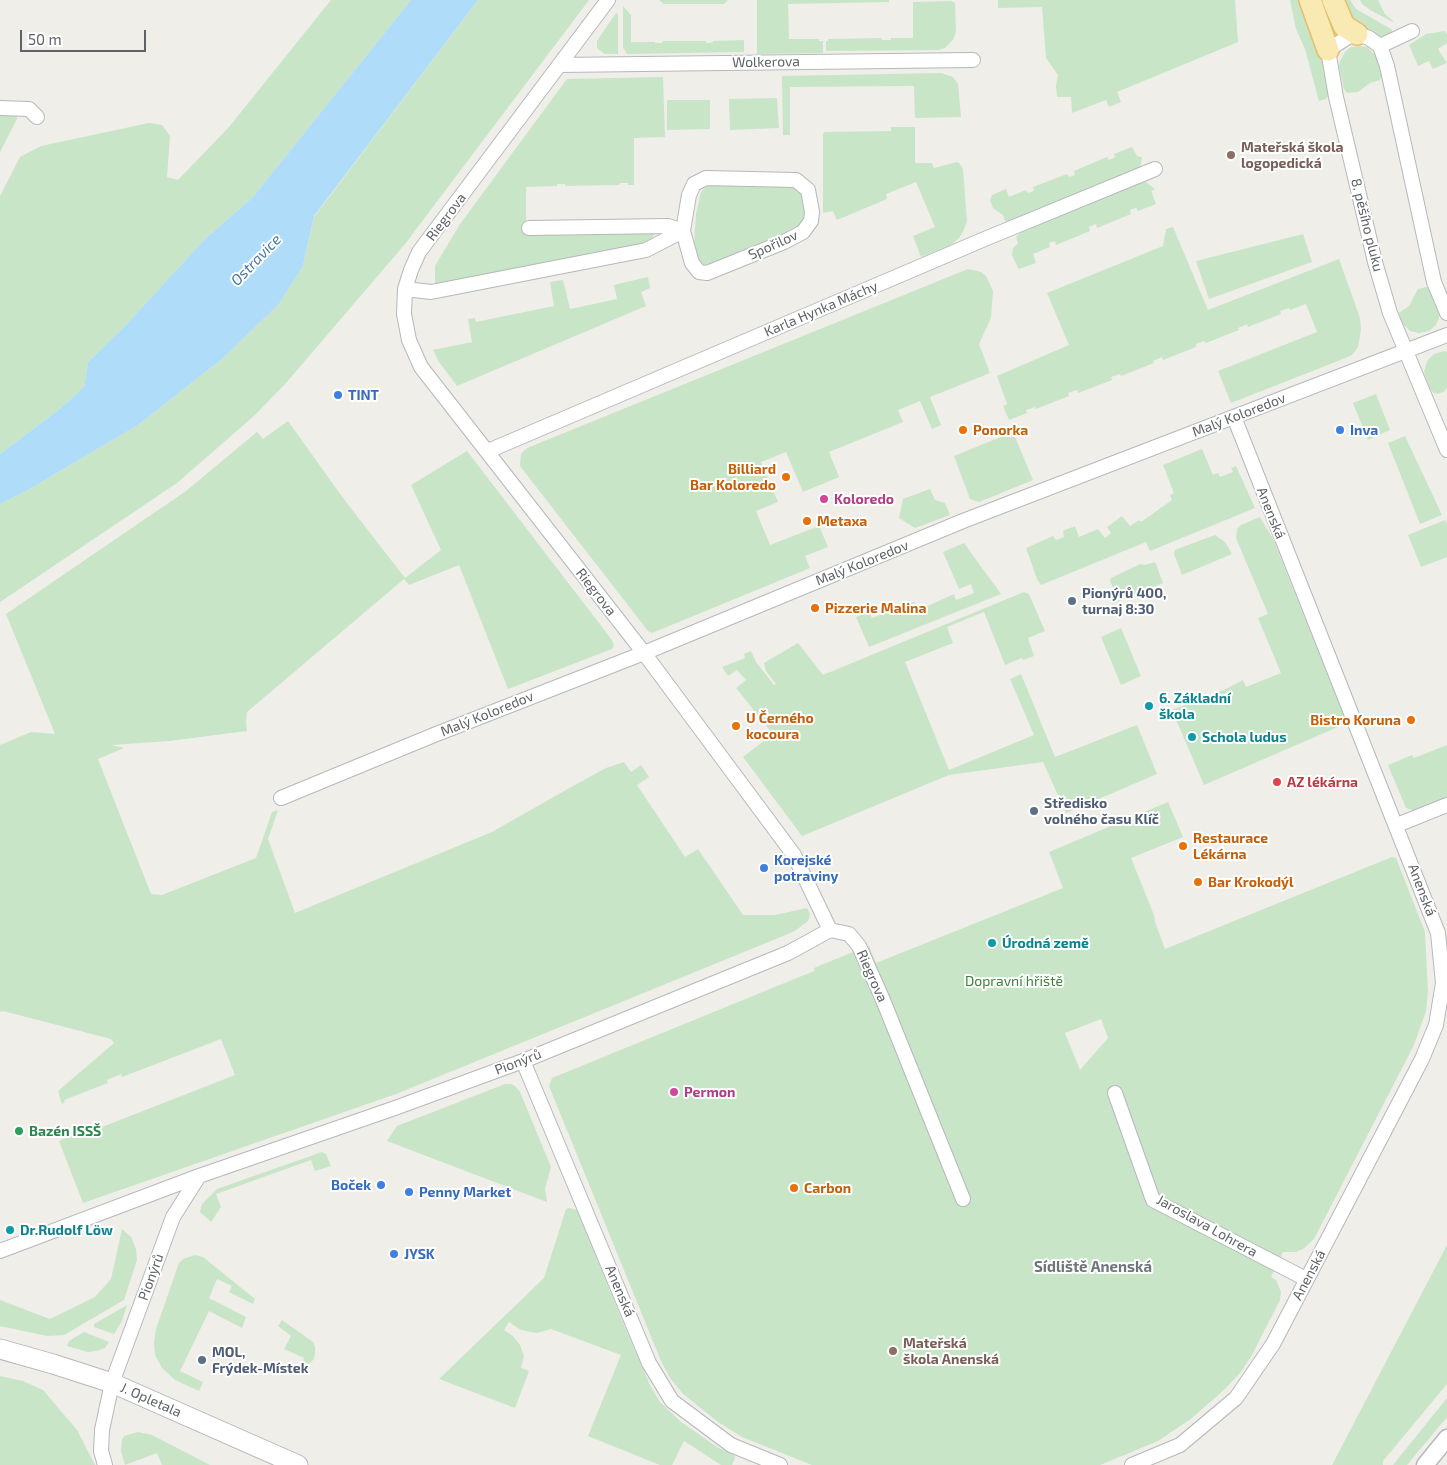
<!DOCTYPE html>
<html>
<head>
<meta charset="utf-8">
<style>
  body { margin:0 }
  #map { position:relative; width:1447px; height:1465px; overflow:hidden; background:#f0eee8; font-family:"Exo 2",sans-serif }
  canvas { display:block }
  .scale { position:absolute; left:20px; top:30px; width:126px; height:22px; box-sizing:border-box; border:2px solid #5f6367; border-top:0; padding-left:6px; font-size:15px; line-height:18px; white-space:nowrap; color:#5f6367; -webkit-text-stroke:4px #fff; paint-order:stroke }
</style>
</head>
<body>
<div id="map">
<canvas width="1447" height="1465"></canvas>
<div class="scale">50 m</div>
</div>
<script>
const g = document.querySelector('canvas').getContext('2d');
g.lineJoin = 'round';
function fill(path, color) { g.fillStyle = color; g.fill(path, 'evenodd'); }
const poly = rows => new Path2D(rows.map(r => 'M' + r).join(''));
function strokePath(path, color, width, dash) { g.strokeStyle = color; g.lineWidth = width; g.lineCap = dash ? 'butt' : 'round'; g.setLineDash(dash || []); g.stroke(path); }
function drawText(font, color, halo, rows, align = 'center') {
  g.font = font + ' "Exo 2",sans-serif'; g.lineWidth = 4; g.setLineDash([]); g.textBaseline = 'middle'; g.strokeStyle = halo; g.fillStyle = color; for (const [text, x, y, turn = 0] of rows) {
    g.save(); g.translate(x, y); g.rotate((+turn || 0) * Math.PI / 180); g.textAlign = isNaN(turn) ? turn : align; if (halo) g.strokeText(text, 0, 0); g.fillText(text, 0, 0); g.restore();
  }
}
fill(poly([
  [331,0,411,0,253,197,205,239,124,327,88,362,84,387,61,408,0,454,0,196,20,157,41,146,149,123,162,125,170,136,167,177,178,180,229,127],
  [478,0,589,0,405,244,286,383,255,415,177,483,0,602,0,504,26,491,138,425,222,359,279,304,303,266,314,217],
  [659,0,728,0,724,4,664,4],
  [757,0,889,0,889,2,788,4,789,39,819,39,819,41,823,41,823,53,757,54],
  [998,0,1235,0,1238,42,1117,92,1121,102,1109,107,1106,100,1072,113,1071,97,1057,97,1056,86,1058,75,1046,58,1042,7,998,8],
  [1290,0,1303,0,1326,74,1329,95,1326,99,1319,101,1305,49,1296,29],
  [1339,0,1350,0,1356,9,1391,29,1395,35,1383,37,1361,30,1354,25],
  [1360,0,1378,0,1385,14,1393,21,1393,22,1370,10,1362,4],
  [951,1,955,3,956,32,953,40,945,48,938,50,826,51,826,41,828,41,828,39,881,38,882,40,891,40,891,38,913,38,913,2],
  [623,6,631,15,631,42,655,42,655,43,662,43,663,41,706,41,706,43,710,43,713,42,713,41,744,40,744,52,627,54,623,47],
  [616,13,618,14,618,54,605,54,597,48,597,41],
  [1445,31,1447,35,1447,43,1438,49,1447,63,1433,69,1429,61,1418,66,1409,45,1426,34],
  [1359,46,1367,47,1377,57,1382,75,1380,80,1370,83,1358,92,1347,93,1344,89,1339,67,1340,61,1345,52,1351,47],
  [941,73,953,77,958,84,961,117,915,118,914,86,790,87,790,135,783,135,782,76],
  [663,77,665,137,634,138,634,185,628,185,628,183,620,183,619,185,565,186,565,184,557,184,557,186,526,187,526,222,657,231,650,241,647,243,440,285,435,283,435,266,460,224,567,79],
  [777,98,779,128,730,130,729,99],
  [667,100,710,100,710,129,667,130],
  [0,114,12,114,17,116,17,119,0,152],
  [891,127,915,127,915,163,932,163,934,168,957,162,960,164,963,169,967,221,964,230,959,238,951,245,921,257,913,236,935,227,916,182,886,194,887,199,837,220,833,211,823,213,823,135,824,132,891,131],
  [1132,147,1137,156,1142,157,1140,168,1010,221,1005,221,1003,215,993,208,990,200,992,195,1006,189,1009,197,1026,190,1028,193,1034,191,1033,187,1067,174,1069,177,1075,175,1074,171,1107,157,1109,160,1115,157,1114,154],
  [1146,182,1155,189,1151,191,1156,204,1138,211,1136,208,1130,210,1131,214,1097,228,1096,224,1089,227,1090,231,1056,245,1055,241,1049,243,1050,247,1033,254,1036,263,1019,269,1018,268,1012,255,1013,248,1018,243,1016,237,1021,232,1140,183],
  [786,184,800,191,805,202,807,214,802,227,714,267,703,266,698,261,694,243,696,214,701,192,708,185],
  [1173,227,1208,310,1339,259,1360,318,1361,330,1358,347,1352,355,1338,361,1231,403,1218,371,1317,332,1306,304,1290,310,1289,308,1280,311,1281,314,1248,327,1247,324,1238,328,1239,330,1206,343,1204,341,1196,344,1196,347,1163,360,1162,357,1153,361,1154,363,1121,376,1120,374,1111,377,1112,380,1078,393,1077,390,1068,393,1069,396,1036,409,1035,407,1026,410,1027,413,1009,420,1003,406,1007,404,997,376,1069,345,1047,293,1163,246,1166,229],
  [1303,234,1312,262,1209,299,1196,261],
  [968,269,981,272,986,276,993,291,991,318,979,344,990,373,930,397,941,425,932,429,920,401,898,410,903,422,829,452,839,477,803,492,786,452,761,462,778,502,756,511,770,545,819,526,828,547,805,556,810,568,652,633,648,631,520,466,521,454,527,448],
  [648,277,650,288,641,292,646,306,457,386,439,362,433,350,472,342,468,319,475,318,476,322,554,306,550,282,563,280,570,309,617,299,614,285],
  [1426,287,1429,288,1440,309,1440,315,1436,325,1429,331,1419,333,1410,331,1402,323,1399,313,1409,306,1418,289],
  [1445,351,1447,352,1447,387,1445,391,1438,394,1434,393,1430,389,1424,372,1427,361,1434,354],
  [1376,394,1390,430,1368,440,1353,403],
  [288,421,343,498,405,578,441,550,411,485,467,451,612,640,614,646,612,649,508,689,459,565,409,585,404,579,247,712,246,722,247,731,169,741,112,745,124,748,98,759,151,894,162,895,256,858,272,812,278,810,268,839,295,913,492,832,573,786,606,768,624,762,631,772,641,765,649,777,637,785,685,857,698,849,743,915,775,915,807,908,810,914,809,919,807,922,793,932,396,1094,83,1203,59,1141,77,1133,79,1136,235,1075,221,1039,122,1077,121,1074,107,1080,108,1083,64,1100,65,1102,62,1104,58,1091,114,1043,111,1039,3,1011,0,1012,0,745,31,732,55,734,6,614,186,491,257,432,263,439],
  [1013,432,1033,480,979,502,970,499,954,456],
  [1405,436,1442,515,1420,524,1388,443],
  [1202,449,1213,475,1218,473,1220,477,1233,472,1231,468,1236,466,1255,508,1150,551,1146,542,1041,585,1037,579,1026,548,1053,536,1056,540,1064,537,1063,531,1075,526,1079,537,1098,529,1105,538,1111,533,1107,527,1122,516,1130,526,1139,520,1141,522,1172,500,1170,495,1174,493,1163,465],
  [930,489,935,500,945,503,950,515,915,528,899,518,903,499],
  [1260,517,1273,539,1347,723,1204,785,1172,710,1228,688,1243,680,1246,687,1281,673,1258,618,1268,614,1236,538,1237,529,1241,525],
  [1445,520,1447,524,1447,557,1421,567,1408,535],
  [1215,535,1225,542,1232,554,1182,575,1174,554,1175,550],
  [964,543,1001,594,869,647,856,617,869,612,872,618,914,602,919,610,954,594,956,600,974,593,971,584,959,589,943,552],
  [1155,562,1163,583,1112,604,1110,599,1116,596,1110,580,1111,578,1140,564,1145,565],
  [1024,592,1029,594,1045,631,1028,638,1034,656,1023,660,1022,658,1005,665,984,612,947,627,953,643,905,662,949,770,1034,735,1010,679,1021,674,1055,757,1137,725,1157,774,1066,813,1043,762,949,775,802,836,743,757,773,734,736,688,746,680,737,670,728,676,722,667,745,658,744,654,751,651,756,662,774,685,776,684,766,671,764,663,798,643,823,675],
  [1121,628,1141,676,1121,685,1101,637],
  [1447,745,1447,801,1416,811,1406,808,1388,765,1412,755,1414,758],
  [1168,802,1183,837,1131,858,1154,915,1155,922,1165,949,1392,857,1396,858,1425,932,1428,992,1426,1011,1414,1045,1314,1239,1303,1249,1296,1252,1283,1252,1271,1277,1276,1280,1281,1292,1280,1300,1252,1355,1240,1373,1225,1389,1192,1418,1158,1441,1100,1465,812,1465,742,1437,718,1422,683,1394,670,1378,661,1361,549,1086,552,1078,814,971,814,968,863,948,869,946,876,963,1063,888,1049,852],
  [1101,1019,1108,1038,1080,1070,1065,1033],
  [505,1084,511,1084,515,1086,520,1092,551,1167,545,1189,547,1202,387,1141,397,1126],
  [322,1152,326,1154,331,1166,315,1171,311,1160,216,1194,221,1207,211,1222,200,1212,202,1204,217,1189],
  [569,1208,577,1210,623,1323,651,1387,660,1402,681,1422,717,1447,734,1455,735,1458,732,1465,721,1465,684,1441,672,1465,660,1465,588,1436,621,1355,551,1329,537,1333,530,1332,519,1329,509,1322,504,1330,513,1336,520,1345,524,1356,521,1368,529,1371,515,1408,439,1379,544,1278,566,1209],
  [122,1229,131,1237,136,1249,137,1260,124,1300,64,1335,47,1336,0,1326,0,1300,50,1319,95,1297,111,1279],
  [1447,1245,1447,1384,1383,1461,1383,1465,1332,1465],
  [195,1255,203,1257,255,1299,253,1304,229,1292,232,1286,217,1279,209,1298,246,1317,242,1328,209,1311,180,1371,203,1382,199,1391,175,1380,162,1368,155,1355,154,1343,156,1329,179,1263,183,1259],
  [127,1305,122,1321,114,1334,94,1327,94,1324],
  [282,1320,313,1342,315,1347,315,1353,314,1359,309,1364,303,1362,304,1358,284,1349,291,1336,278,1326],
  [84,1332,109,1342,105,1348,96,1351,88,1352,67,1346,69,1341],
  [0,1376,23,1381,43,1390,77,1430,95,1465,0,1465],
  [1447,1398,1447,1417,1407,1465,1393,1465],
  [138,1432,152,1435,210,1465,162,1465,157,1453,125,1465,121,1451,122,1440,124,1436]
]), '#c8e5c7');
fill(poly([
  [411,0,478,0,314,216,303,266,279,304,222,359,138,425,26,491,0,504,0,454,61,408,84,387,88,362,124,327,205,239,253,197]
]), '#afdcf8');
const minor = poly([
  [608,0,419,252,411,270,405,289,404,314,409,340,421,367,644,653,794,855,830,930,849,934,859,946,883,1000,963,1199],
  [1380,46,1412,31],
  [559,65,973,60],
  [0,108,29,109,37,117],
  [706,178,796,180,808,190,812,212,811,221,803,232,784,242,707,273,699,272,692,263,683,231,689,195,694,184,706,178],
  [405,289,431,292,646,250,683,231,668,226,529,228],
  [1447,313,1434,282,1387,66,1380,46,1369,38,1357,34,1348,37,1328,50,1336,97,1375,262,1390,313,1447,450],
  [488,451,987,238,1155,169],
  [281,798,434,735,644,653,963,521,1447,335],
  [1397,825,1447,805],
  [523,1061,649,1363,672,1401,731,1445,780,1465],
  [1115,1093,1153,1200,1306,1279],
  [0,1251,199,1176],
  [105,1465,101,1451,102,1430,112,1383,173,1217,199,1176,395,1108,523,1061,788,953,830,930],
  [1132,1465,1180,1445,1236,1398,1273,1344,1422,1059,1436,1025,1443,983,1438,933,1234,417]
]);
const tertiary = poly([
  [1425,1465,1447,1438]
]);
const secondary = poly([
  [0,1349,53,1364,112,1383,298,1465]
]);
const primary = poly([
  [1310,0,1328,50],
  [1333,0,1344,26,1357,34]
]);
strokePath(minor, '#b5b8bb', 16);
strokePath(tertiary, '#b5b8bb', 19);
strokePath(secondary, '#b4b7bb', 21);
strokePath(primary, '#e6bd6a', 24);
strokePath(minor, '#fff', 14);
strokePath(tertiary, '#fff', 16);
strokePath(secondary, '#fff', 19);
strokePath(primary, '#f9eab4', 21);
for (const [x, y, r, color] of [
  [1231,155,5,"#8d6e63"],
  [338,395,5,"#3f7fe0"],
  [963,430,5,"#e8710a"],
  [1340,430,5,"#3f7fe0"],
  [786,477,5,"#e8710a"],
  [824,499,5,"#d1479c"],
  [807,521,5,"#e8710a"],
  [1072,601,5,"#5c6f8a"],
  [815,608,5,"#e8710a"],
  [1149,706,5,"#0f9aa8"],
  [1411,720,5,"#e8710a"],
  [736,726,5,"#e8710a"],
  [1192,737,5,"#0f9aa8"],
  [1277,782,5,"#e0444e"],
  [1034,811,5,"#5c6f8a"],
  [1183,846,5,"#e8710a"],
  [764,868,5,"#3f7fe0"],
  [1198,882,5,"#e8710a"],
  [992,943,5,"#0f9aa8"],
  [674,1092,5,"#d1479c"],
  [19,1131,5,"#2e9e5b"],
  [381,1185,5,"#3f7fe0"],
  [794,1188,5,"#e8710a"],
  [409,1192,5,"#3f7fe0"],
  [10,1230,5,"#0f9aa8"],
  [394,1254,5,"#3f7fe0"],
  [893,1351,5,"#8d6e63"],
  [202,1360,5,"#5c6f8a"]
]) { const dot = new Path2D(); dot.arc(x, y, r, 0, 2 * Math.PI); g.fillStyle = color; g.fill(dot); strokePath(dot, '#fff', 2); }
drawText('14px', '#5f6367', '#fff', [
  ["Wolkerova",766,62,-1],
  ["Riegrova",446,217,-53],
  ["8. pěšího pluku",1367,225,76],
  ["Spořilov",773,245,-24],
  ["Karla Hynka Máchy",821,309,-23],
  ["Malý Koloredov",1239,415,-21],
  ["Anenská",1271,513,68],
  ["Malý Koloredov",862,563,-22],
  ["Riegrova",596,592,52],
  ["Malý Koloredov",487,714,-22],
  ["Anenská",1422,890,69],
  ["Riegrova",872,976,66],
  ["Pionýrů",518,1062,-21],
  ["Jaroslava Lohrera",1207,1226,29],
  ["Anenská",1309,1275,-62],
  ["Pionýrů",151,1277,-70],
  ["Anenská",620,1291,67],
  ["J. Opletala",151,1400,24]
]);
drawText('bold 14px', '#785e54', '#fff', [
  ["Mateřská škola",1241,147],
  ["logopedická",1241,163],
  ["Mateřská",903,1343],
  ["škola Anenská",903,1359]
], 'left');
drawText('bold 14px', '#366cbe', '#fff', [
  ["TINT",348,395],
  ["Inva",1350,430],
  ["Korejské",774,860],
  ["potraviny",774,876],
  ["Boček",371,1185,"right"],
  ["Penny Market",419,1192],
  ["JYSK",404,1254]
], 'left');
drawText('bold 14px', '#c56008', '#fff', [
  ["Ponorka",973,430],
  ["Billiard",776,469,"right"],
  ["Bar Koloredo",776,485,"right"],
  ["Metaxa",817,521],
  ["Pizzerie Malina",825,608],
  ["U Černého",746,718],
  ["kocoura",746,734],
  ["Bistro Koruna",1401,720,"right"],
  ["Restaurace",1193,838],
  ["Lékárna",1193,854],
  ["Bar Krokodýl",1208,882],
  ["Carbon",804,1188]
], 'left');
drawText('bold 14px', '#b23c85', '#fff', [
  ["Koloredo",834,499],
  ["Permon",684,1092]
], 'left');
drawText('bold 14px', '#4e5e75', '#fff', [
  ["Pionýrů 400,",1082,593],
  ["turnaj 8:30",1082,609],
  ["Středisko",1044,803],
  ["volného času Klíč",1044,819],
  ["MOL,",212,1352],
  ["Frýdek-Místek",212,1368]
], 'left');
drawText('bold 14px', '#0d838f', '#fff', [
  ["6. Základní",1159,698],
  ["škola",1159,714],
  ["Schola ludus",1202,737],
  ["Úrodná země",1002,943],
  ["Dr.Rudolf Löw",20,1230]
], 'left');
drawText('bold 14px', '#be3a42', '#fff', [
  ["AZ lékárna",1287,782]
], 'left');
drawText('14px', '#3d803c', '#fff', [
  ["Dopravní hřiště",1014,981]
]);
drawText('bold 14px', '#27864d', '#fff', [
  ["Bazén ISSŠ",29,1131]
], 'left');
drawText('italic 15px', '#4979a2', '#fff', [
  ["Ostravice",256,260,-46]
]);
drawText('bold 15px', '#707579', '#fff', [
  ["Sídliště Anenská",1093,1267]
]);
</script>
</body>
</html>
